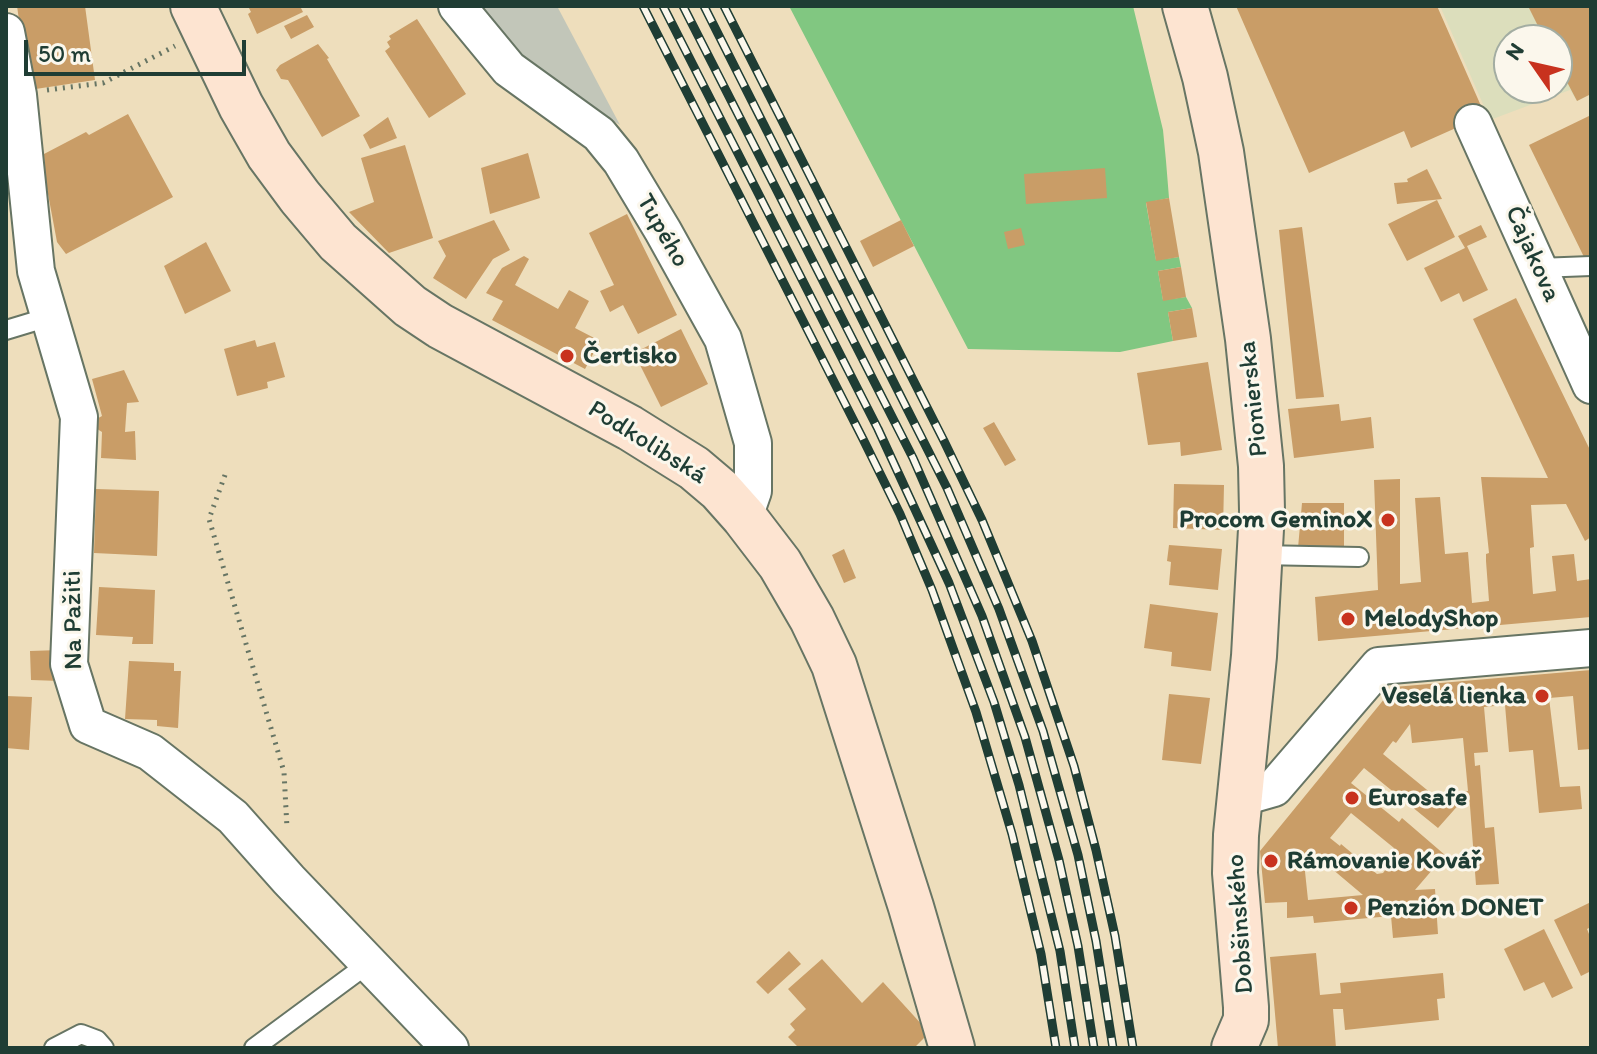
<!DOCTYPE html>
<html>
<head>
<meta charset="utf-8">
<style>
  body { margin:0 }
  #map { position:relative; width:1597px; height:1054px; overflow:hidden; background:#eedebc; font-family:Itim,sans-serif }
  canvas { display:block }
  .frame { position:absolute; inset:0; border:8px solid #1f3d34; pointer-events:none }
  .north { position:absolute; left:1493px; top:24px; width:80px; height:80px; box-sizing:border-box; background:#fbf7ec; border:2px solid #a3ada2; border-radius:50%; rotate:304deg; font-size:22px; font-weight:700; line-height:32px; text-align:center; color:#1f3d34 }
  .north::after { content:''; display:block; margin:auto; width:28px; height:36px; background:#c8321e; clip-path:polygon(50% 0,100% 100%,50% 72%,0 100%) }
  .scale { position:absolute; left:24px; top:40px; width:222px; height:36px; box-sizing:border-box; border:4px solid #1f3d34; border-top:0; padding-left:10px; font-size:24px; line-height:28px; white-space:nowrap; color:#1f3d34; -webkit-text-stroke:6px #fbf7ec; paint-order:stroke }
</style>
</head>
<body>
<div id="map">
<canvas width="1597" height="1054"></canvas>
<div class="frame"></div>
<div class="north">N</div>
<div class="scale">50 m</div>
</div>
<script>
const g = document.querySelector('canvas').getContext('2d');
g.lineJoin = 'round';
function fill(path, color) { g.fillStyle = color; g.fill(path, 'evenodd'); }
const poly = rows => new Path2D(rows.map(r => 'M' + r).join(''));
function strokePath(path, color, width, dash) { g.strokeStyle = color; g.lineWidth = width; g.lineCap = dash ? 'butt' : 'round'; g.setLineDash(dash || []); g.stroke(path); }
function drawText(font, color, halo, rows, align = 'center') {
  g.font = font + ' Itim,sans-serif'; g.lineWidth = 6; g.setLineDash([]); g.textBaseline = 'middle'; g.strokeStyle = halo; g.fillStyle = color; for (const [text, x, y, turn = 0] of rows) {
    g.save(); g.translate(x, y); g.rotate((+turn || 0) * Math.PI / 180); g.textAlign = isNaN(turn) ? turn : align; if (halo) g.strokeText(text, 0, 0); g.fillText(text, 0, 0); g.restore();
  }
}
fill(poly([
  [1440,6,1591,6,1591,94,1577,101,1570,90,1490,120],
  [1509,40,1557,40,1557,88,1509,88]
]), '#dcdebc');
fill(poly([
  [473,6,557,6,620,125,531,69]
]), '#c2c6b9');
fill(poly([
  [789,6,1133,6,1163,130,1166,161,1169,198,1146,203,1156,260,1179,257,1181,267,1158,271,1163,300,1186,297,1192,308,1168,312,1173,341,1120,352,968,349]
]), '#81c781');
fill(poly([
  [17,6,85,6,95,80,29,90],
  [248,6,300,6,303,12,257,34,248,14,251,12],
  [1236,6,1437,6,1485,115,1411,148,1404,131,1309,173],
  [1528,6,1591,6,1591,94,1577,101,1557,63,1557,40,1545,40],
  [307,15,314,27,291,39,284,26],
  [417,19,466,94,429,118,385,51,390,47,387,42,391,39,389,36],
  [318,44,329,58,327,59,360,116,322,137,288,80,281,79,276,70,280,65],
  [128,114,173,197,66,254,57,242,45,178,44,154,86,132,89,135],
  [1589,116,1591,120,1591,254,1584,257,1529,145],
  [388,117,397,138,370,149,363,135],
  [405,145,433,238,389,253,349,212,374,202,361,158],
  [528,153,540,198,490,214,481,168],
  [1105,168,1107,198,1026,204,1024,174],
  [1427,169,1442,199,1397,204,1394,183,1408,182,1407,179],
  [1169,198,1179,257,1156,261,1146,202],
  [1437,200,1455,237,1407,261,1388,224],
  [627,214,677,315,638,334,623,305,610,312,600,291,614,285,589,233],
  [494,220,510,250,493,259,466,299,433,278,446,256,438,241],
  [901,220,914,246,873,267,860,241],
  [1481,225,1487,237,1467,246,1488,290,1463,302,1459,293,1441,302,1424,268,1465,248,1458,236],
  [1302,227,1324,397,1296,399,1279,230],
  [1021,228,1025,245,1008,249,1004,232],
  [206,242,231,291,185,314,164,266],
  [524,256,529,259,515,285,558,309,569,290,589,301,575,328,600,341,585,369,492,320,503,301,486,293,502,268],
  [1181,267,1186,297,1163,301,1158,271],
  [1516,298,1591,452,1591,537,1585,541,1566,504,1531,505,1534,547,1530,548,1530,552,1533,594,1556,591,1552,556,1574,554,1577,581,1591,579,1591,617,1318,641,1315,597,1378,590,1374,480,1400,479,1400,584,1421,582,1415,498,1440,497,1445,554,1468,552,1472,603,1489,601,1486,561,1486,554,1489,553,1481,477,1548,478,1473,319],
  [1192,308,1197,337,1173,341,1168,312],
  [681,329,708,384,661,407,634,353],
  [255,340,257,347,275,342,285,377,267,382,268,388,237,396,224,349],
  [1208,362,1222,450,1181,456,1180,442,1148,445,1137,373],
  [124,370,139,402,127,403,125,432,135,431,136,460,101,458,102,432,94,427,93,421,102,416,92,379],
  [1339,404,1341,421,1371,417,1374,448,1294,458,1288,409],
  [994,422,1016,460,1005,466,983,428],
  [1174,484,1224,485,1223,530,1173,528],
  [96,489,159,491,157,556,94,553],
  [1302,503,1344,503,1344,549,1298,548],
  [1169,545,1222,549,1218,590,1169,585,1171,562,1167,561],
  [844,549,856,578,844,583,832,555],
  [99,587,155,590,153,644,132,644,133,637,96,635],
  [1150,604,1218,613,1211,671,1171,666,1172,652,1144,648],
  [60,650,60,681,31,680,30,651],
  [129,661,174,663,174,671,181,671,178,728,157,726,157,720,125,719],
  [1591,670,1591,749,1578,750,1573,696,1549,698,1560,787,1580,786,1582,809,1539,813,1533,750,1509,752,1505,705,1484,707,1488,752,1474,753,1475,766,1480,765,1485,828,1494,827,1499,884,1476,885,1469,793,1438,828,1364,768,1351,783,1399,822,1402,818,1445,855,1415,890,1435,889,1438,934,1393,938,1391,916,1314,923,1313,916,1287,918,1287,902,1265,903,1260,851,1394,687],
  [1410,724,1412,743,1463,738,1468,791,1432,794,1383,754,1393,741,1396,743],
  [1351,813,1394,848,1387,856,1393,860,1383,873,1377,874,1341,844,1340,846,1330,838],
  [1312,852,1363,895,1308,900,1304,862],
  [1169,694,1210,698,1201,764,1162,760],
  [6,696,32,697,29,750,6,748],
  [1591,902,1591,927,1587,929,1591,939,1591,971,1581,976,1554,920],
  [1544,929,1573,988,1552,998,1544,982,1524,991,1504,949],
  [789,951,801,964,768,994,756,982],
  [1316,953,1320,995,1341,993,1340,983,1443,973,1445,998,1437,999,1439,1020,1345,1030,1343,1009,1333,1009,1336,1048,1278,1048,1270,957],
  [822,959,862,1003,883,982,924,1027,924,1038,914,1048,799,1048,788,1037,795,1030,790,1024,806,1009,788,989]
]), '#c99d67');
const lane = poly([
  [1538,268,1591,266],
  [6,330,49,317],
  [1260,555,1359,557],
  [54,1048,81,1034,97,1040,104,1048],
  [254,1048,369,963]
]);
const street = poly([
  [457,6,509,69,599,134,621,161,663,231,723,339,753,443,753,491,744,517],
  [6,32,18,95,36,271,79,417,69,664,88,725,150,752,233,817,289,880,450,1048],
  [1473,123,1591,385],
  [1239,798,1274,788,1379,666,1591,648]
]);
const secondary = poly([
  [193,6,241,106,269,155,300,197,338,242,410,306,440,326,630,428,694,468,720,490,744,517,780,564,812,619,834,665,911,907,952,1048],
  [1185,6,1205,77,1221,152,1248,339,1261,466,1262,511,1254,656,1236,835,1235,873,1246,1007,1246,1020,1234,1048]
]);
strokePath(lane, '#677564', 22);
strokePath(street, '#677564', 40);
strokePath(secondary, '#677564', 48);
strokePath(poly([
  [47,90,103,83,175,46],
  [225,475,209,519,284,772,287,828]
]), '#677564', 5, [2, 6]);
strokePath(lane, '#fff', 18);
strokePath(street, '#fff', 36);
strokePath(secondary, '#fde4d1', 44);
const rail = poly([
  [643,6,863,439,900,514,932,590,976,712,1012,834,1041,954,1056,1048],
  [663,6,878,429,949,583,994,702,1019,785,1060,951,1075,1048],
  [683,6,913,458,982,616,1025,737,1059,860,1078,946,1094,1048],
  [704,6,947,488,999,609,1043,731,1078,855,1096,941,1113,1048],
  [724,6,944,441,982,520,1032,641,1074,766,1096,850,1115,936,1133,1048]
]);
strokePath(rail, '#1f3d34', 9);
strokePath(rail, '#fbf7ec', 6, [18]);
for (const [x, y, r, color] of [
  [567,356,8,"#c8321e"],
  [1388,520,8,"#c8321e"],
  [1348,619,8,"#c8321e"],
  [1542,696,8,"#c8321e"],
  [1352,798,8,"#c8321e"],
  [1271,861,8,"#c8321e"],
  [1351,908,8,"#c8321e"]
]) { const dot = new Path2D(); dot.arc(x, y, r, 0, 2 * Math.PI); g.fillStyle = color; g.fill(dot); strokePath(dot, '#fbf7ec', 3); }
drawText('26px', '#1f3d34', '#fbf7ec', [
  ["Tupého",662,231,60],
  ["Čajakova",1532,254,66],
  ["Pionierska",1254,399,-96],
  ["Podkolibská",647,443,32],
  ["Na Pažiti",74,620,-91],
  ["Dobšinského",1241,924,-94]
]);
drawText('bold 26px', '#1f3d34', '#fbf7ec', [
  ["Čertisko",583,356],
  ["Procom GeminoX",1372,520,"right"],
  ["MelodyShop",1364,619],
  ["Veselá lienka",1526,696,"right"],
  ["Eurosafe",1368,798],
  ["Rámovanie Kovář",1287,861],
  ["Penzión DONET",1367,908]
], 'left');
</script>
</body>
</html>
